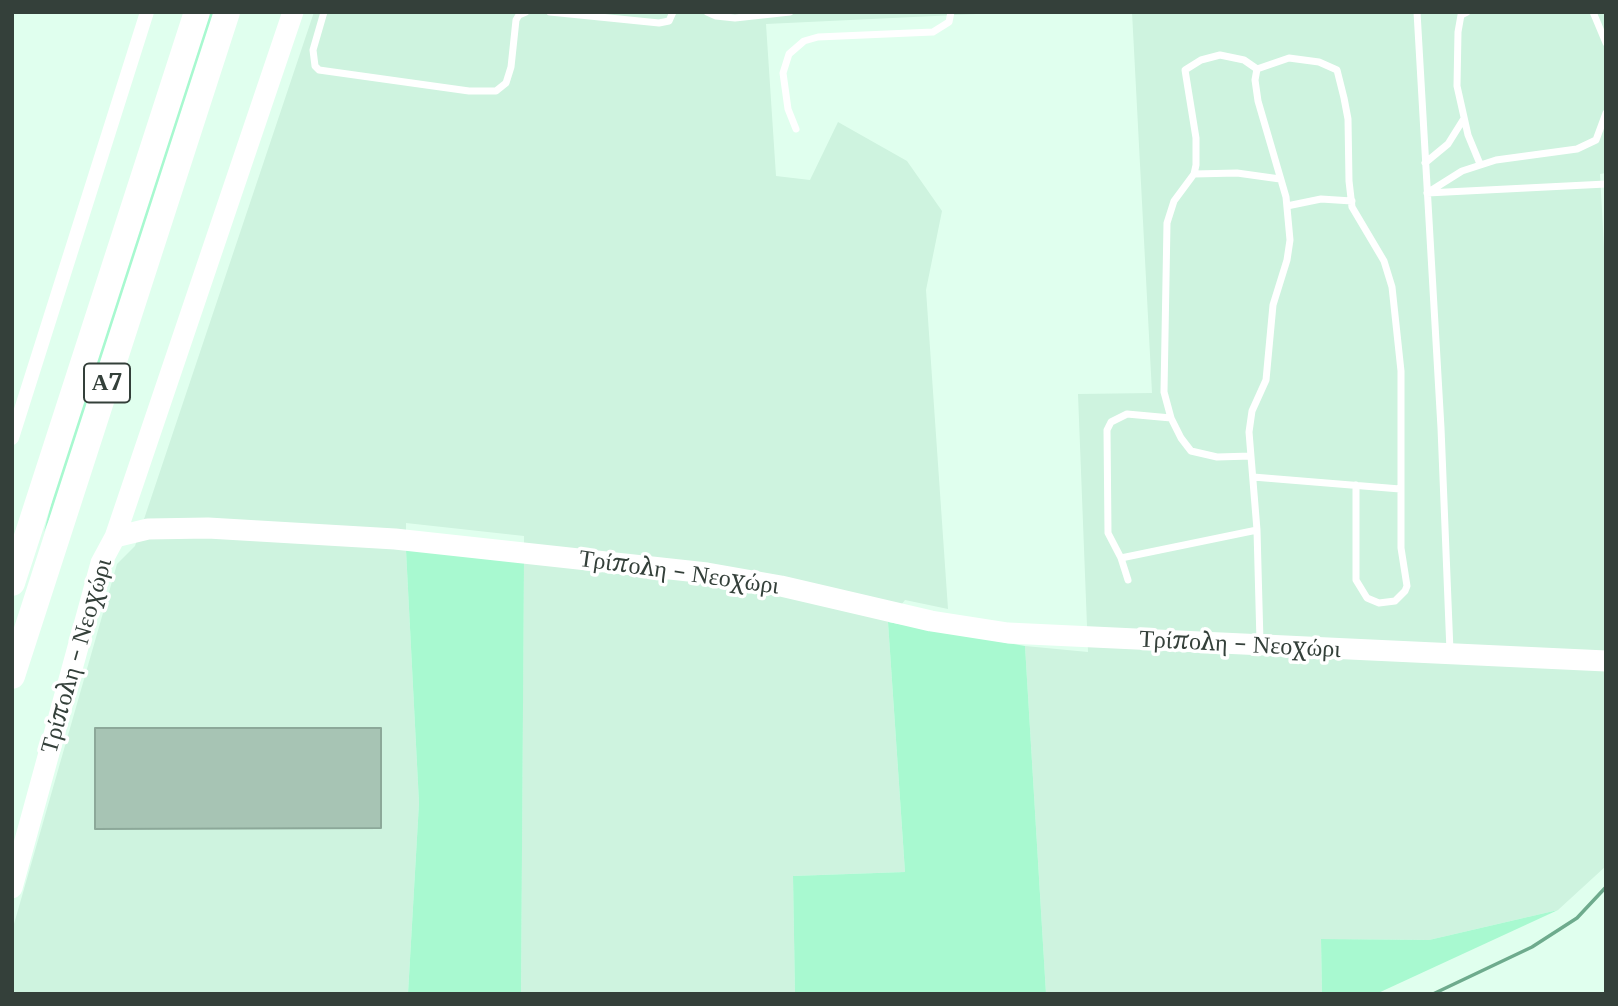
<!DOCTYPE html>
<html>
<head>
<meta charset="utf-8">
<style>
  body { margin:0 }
  #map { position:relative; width:1618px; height:1006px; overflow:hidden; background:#e0ffee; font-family:Merriweather,serif }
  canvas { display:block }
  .frame { position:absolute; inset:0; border:14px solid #34403a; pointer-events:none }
</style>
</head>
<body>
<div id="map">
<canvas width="1618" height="1006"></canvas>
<div class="frame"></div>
</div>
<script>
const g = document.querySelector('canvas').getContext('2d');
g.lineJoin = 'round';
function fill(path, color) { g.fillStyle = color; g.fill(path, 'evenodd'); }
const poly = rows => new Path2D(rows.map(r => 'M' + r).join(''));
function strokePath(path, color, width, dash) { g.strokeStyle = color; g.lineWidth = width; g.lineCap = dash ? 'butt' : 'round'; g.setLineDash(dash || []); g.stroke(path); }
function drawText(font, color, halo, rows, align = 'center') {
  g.font = font + ' Merriweather,serif'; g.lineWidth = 7; g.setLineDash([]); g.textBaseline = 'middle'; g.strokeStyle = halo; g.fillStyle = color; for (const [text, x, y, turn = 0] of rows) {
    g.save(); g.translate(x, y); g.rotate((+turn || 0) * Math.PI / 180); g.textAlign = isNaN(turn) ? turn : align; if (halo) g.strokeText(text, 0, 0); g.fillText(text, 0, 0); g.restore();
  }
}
fill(poly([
  [314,12,1019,12,766,24,776,176,810,180,838,122,907,161,942,211,926,290,948,609,905,600,888,622,905,872,793,876,795,994,521,994,524,536,406,523,406,550,419,803,408,994,12,994,12,931,117,564,135,546],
  [1132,12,1606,12,1606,173,1600,174,1606,284,1606,866,1558,910,1429,940,1321,939,1322,994,1046,994,1025,646,1088,652,1078,394,1152,393]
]), '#cef3df');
fill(poly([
  [209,12,216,12,58,498,44,532,53,496],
  [406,550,524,561,521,994,408,994,419,803],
  [888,622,1025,646,1046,994,795,994,793,876,905,872],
  [1558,910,1376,994,1322,994,1321,939,1429,940]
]), '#a8f9d0');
strokePath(poly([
  [1433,994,1532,947,1577,918,1606,887]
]), '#6eab8d', 3.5);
const building = poly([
  [95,728,381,728,381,828,95,829,95,728]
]);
fill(building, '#a7c4b4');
strokePath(building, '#8ca899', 2);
strokePath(poly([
  [324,12,313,50,315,66,319,70,469,91,496,91,506,83,511,67,516,20,519,15,526,12],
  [550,12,659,23,669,21,673,12],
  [707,12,716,16,735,18,790,12],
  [1417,12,1441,428,1450,651],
  [1467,12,1461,15,1458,32,1457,86,1468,135,1480,164],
  [1593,12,1606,43],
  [1257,69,1289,58,1319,62,1337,70,1344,98,1348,119,1349,181,1352,207,1384,261,1392,287,1401,371,1401,548,1407,586,1405,591,1395,601,1379,603,1367,598,1356,580,1356,485],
  [1257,69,1255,80,1258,101,1286,197,1290,240,1287,260,1273,305,1266,380,1252,411,1249,432,1257,530,1260,642],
  [796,129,788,109,783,73,789,54,804,41,818,37,933,32,949,22,951,12],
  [1425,163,1448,144,1463,120],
  [1194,174,1237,173,1280,179],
  [1427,193,1462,171,1496,160,1577,149,1596,140,1606,113],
  [1427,193,1606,184],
  [1287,206,1321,199,1352,201],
  [1251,456,1217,457,1191,451,1181,438,1171,418,1164,392,1167,223,1174,201,1194,174,1196,165,1196,138,1185,70,1201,60,1220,55,1244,60,1257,69],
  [1253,477,1400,489],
  [1121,558,1257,530],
  [1128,580,1121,558,1108,533,1107,430,1111,422,1127,414,1171,418]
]), '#fff', 7);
strokePath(poly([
  [12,438,147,12]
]), '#fff', 14);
strokePath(poly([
  [115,537,148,529,208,528,395,539,707,573,781,586,931,621,1008,633,1606,661],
  [12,888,101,563,115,537,293,12]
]), '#fff', 21);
strokePath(poly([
  [12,583,197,12],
  [12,676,227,12]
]), '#fff', 26);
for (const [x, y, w] of [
  [107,383,46]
]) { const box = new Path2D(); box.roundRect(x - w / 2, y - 19.5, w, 39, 5); g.fillStyle = '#fff'; g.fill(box); strokePath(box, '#34403a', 2); }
drawText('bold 23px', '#34403a', null, [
  ["Α7",107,383]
]);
drawText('24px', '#34403a', '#fff', [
  ["Τρίπολη - Νεοχώρι",679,573,8],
  ["Τρίπολη - Νεοχώρι",1240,645,3],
  ["Τρίπολη - Νεοχώρι",77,656,-74]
]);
</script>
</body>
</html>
